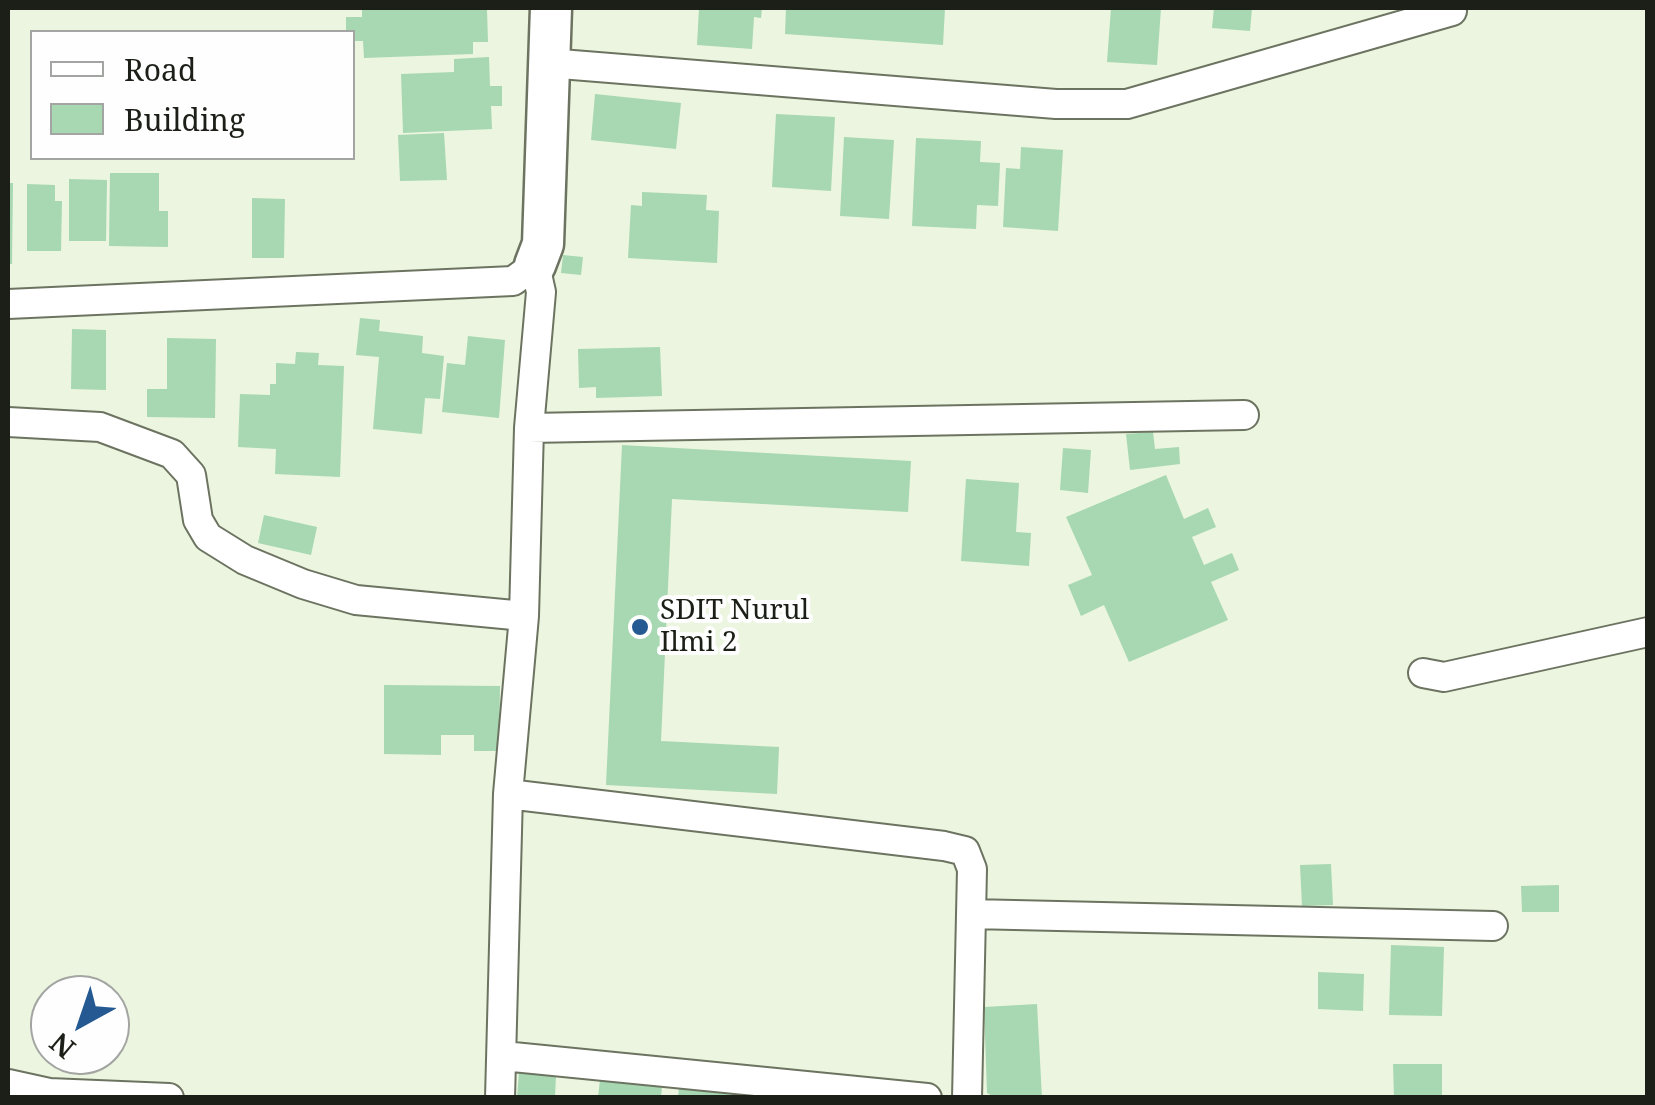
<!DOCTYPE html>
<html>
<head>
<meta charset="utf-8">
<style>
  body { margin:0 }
  #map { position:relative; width:1655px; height:1105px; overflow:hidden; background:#ecf5df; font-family:"Noto Serif",serif }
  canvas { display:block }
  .frame { position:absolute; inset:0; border:10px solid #1b1f17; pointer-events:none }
  .legend { position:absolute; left:30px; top:30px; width:325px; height:130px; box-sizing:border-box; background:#fefefe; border:2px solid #a3a5a2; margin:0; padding:12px 18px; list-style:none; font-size:30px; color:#1b1f17 }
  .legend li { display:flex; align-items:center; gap:20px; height:50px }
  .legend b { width:50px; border:2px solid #a3a5a2 }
  .north { position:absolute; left:30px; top:975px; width:100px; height:100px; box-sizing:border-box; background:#fefefe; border:2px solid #a3a5a2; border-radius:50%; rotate:220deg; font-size:28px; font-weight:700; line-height:40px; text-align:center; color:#1b1f17 }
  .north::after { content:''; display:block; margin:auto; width:35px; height:45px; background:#255992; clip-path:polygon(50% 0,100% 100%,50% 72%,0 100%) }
</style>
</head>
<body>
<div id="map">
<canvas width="1655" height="1105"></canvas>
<div class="frame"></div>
<ul class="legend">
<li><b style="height:12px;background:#fff"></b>Road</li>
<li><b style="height:28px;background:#a7d8b2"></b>Building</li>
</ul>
<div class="north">N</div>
</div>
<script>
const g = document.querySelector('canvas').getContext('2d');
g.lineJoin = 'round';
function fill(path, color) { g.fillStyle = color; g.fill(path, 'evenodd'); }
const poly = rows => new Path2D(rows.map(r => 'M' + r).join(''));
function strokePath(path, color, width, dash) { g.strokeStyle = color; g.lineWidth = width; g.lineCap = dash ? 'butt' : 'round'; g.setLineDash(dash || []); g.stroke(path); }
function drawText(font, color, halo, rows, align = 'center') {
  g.font = font + ' "Noto Serif",serif'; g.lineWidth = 8; g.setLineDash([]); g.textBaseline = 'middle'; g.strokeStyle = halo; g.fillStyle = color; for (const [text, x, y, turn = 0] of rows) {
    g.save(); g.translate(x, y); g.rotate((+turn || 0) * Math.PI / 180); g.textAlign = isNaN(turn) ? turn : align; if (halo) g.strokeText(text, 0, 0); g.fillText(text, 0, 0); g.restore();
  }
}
fill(poly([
  [362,8,487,10,488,42,473,42,473,54,364,58,363,41,352,41,352,32,346,32,346,17,362,17],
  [699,8,762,8,761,18,754,17,752,49,697,45],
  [786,8,945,8,943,45,785,34],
  [1111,8,1161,8,1157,65,1107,62],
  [1214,8,1252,8,1250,31,1212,28],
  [489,57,490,86,502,86,502,106,491,106,492,129,403,133,401,74,454,72,454,59],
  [595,94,681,103,676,149,591,140],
  [776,114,835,117,831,191,772,187],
  [444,133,447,180,400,181,398,135],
  [844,137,894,140,889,219,840,216],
  [916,138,981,141,980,162,1000,163,998,206,977,205,976,229,912,226],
  [1021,147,1063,150,1058,231,1003,227,1006,168,1020,169],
  [110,173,159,173,159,211,168,211,168,247,109,246],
  [69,179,107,180,106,241,69,241],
  [8,183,13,183,12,264,8,264],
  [27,184,55,185,55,201,62,201,61,251,27,251],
  [642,192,707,195,706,210,719,211,717,263,628,258,631,205,642,206],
  [252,198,285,199,284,258,252,258],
  [563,255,583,257,581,275,561,273],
  [360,318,380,320,379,331,423,336,422,353,444,356,440,399,425,398,422,434,373,429,379,357,356,355],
  [72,329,106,330,106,390,71,389],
  [468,336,505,340,499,418,442,412,447,363,465,365],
  [167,338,216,339,215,418,147,417,147,389,167,389],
  [660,347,662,396,596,398,596,387,579,388,578,349],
  [296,352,319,353,318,365,344,366,340,477,275,474,276,449,238,447,240,394,270,395,270,384,276,384,276,363,295,364],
  [1153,432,1155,449,1179,447,1180,464,1130,470,1126,434],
  [622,445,911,461,908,512,672,499,661,741,779,747,777,794,606,785],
  [1063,448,1091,450,1088,493,1060,490],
  [1166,475,1184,519,1208,508,1216,527,1192,537,1204,565,1232,553,1239,570,1211,582,1228,620,1129,662,1104,605,1081,616,1068,585,1092,575,1066,517],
  [966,479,1019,483,1016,532,1031,533,1029,566,961,561],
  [264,515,317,527,311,555,258,543],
  [384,685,500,686,499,751,474,751,474,735,441,735,441,755,384,754],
  [1331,864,1333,905,1302,906,1300,865],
  [1559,885,1559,912,1522,912,1521,886],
  [1391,945,1444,947,1442,1016,1389,1015],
  [1318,972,1364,974,1363,1011,1318,1009],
  [1037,1004,1042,1098,996,1098,987,1093,984,1007],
  [1393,1064,1442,1064,1442,1098,1394,1098],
  [519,1072,556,1075,555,1098,517,1098],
  [600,1079,662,1086,661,1098,598,1098],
  [679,1087,750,1095,750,1098,678,1098]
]), '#a7d8b2');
const street = poly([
  [548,63,1056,104,1127,104,1452,11],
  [8,304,513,281,535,265,541,292,529,428,524,616,508,794,500,1098],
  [8,422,100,427,172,454,191,475,198,520,208,537,245,560,303,584,356,600,524,616],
  [529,428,1244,415],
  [1423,673,1444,677,1648,632],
  [508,794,944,846,965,851,972,869,967,1098],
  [971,914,1493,926],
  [503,1056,927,1098],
  [8,1084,49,1093,169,1098]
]);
const secondary = poly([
  [535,265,543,244,551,8]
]);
strokePath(street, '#6c7461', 32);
strokePath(secondary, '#6c7461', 45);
strokePath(street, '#fff', 28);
strokePath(secondary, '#fff', 40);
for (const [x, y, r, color] of [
  [640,627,10,"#255992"]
]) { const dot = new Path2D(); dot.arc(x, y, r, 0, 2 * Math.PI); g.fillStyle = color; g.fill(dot); strokePath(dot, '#fefefe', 4); }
drawText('28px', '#1b1f17', '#fefefe', [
  ["SDIT Nurul",660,611],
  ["Ilmi 2",660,643]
], 'left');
</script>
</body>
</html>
